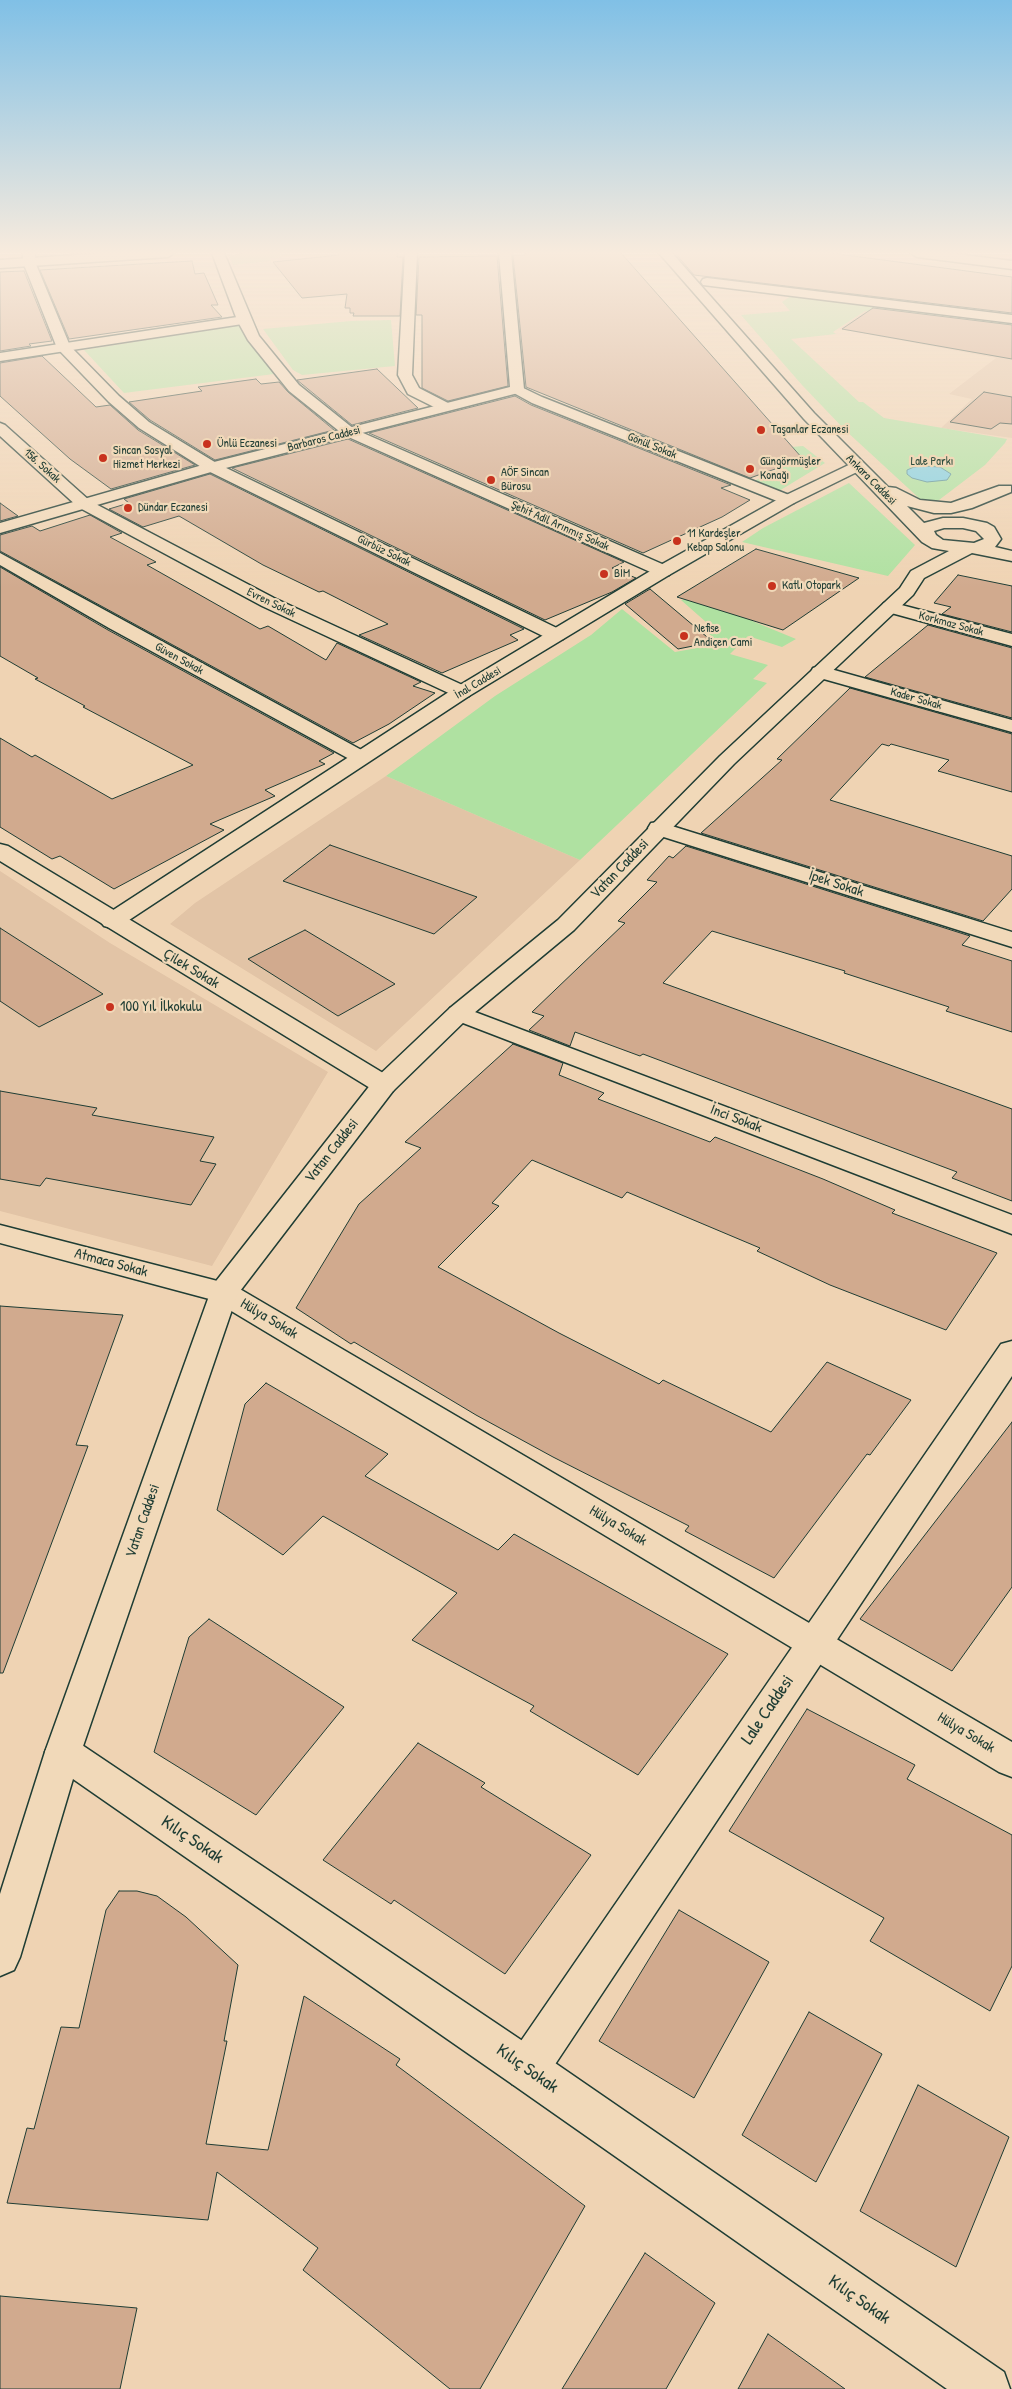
<!DOCTYPE html>
<html>
<head>
<meta charset="utf-8">
<style>
  body { margin:0 }
  canvas { display:block; background:#efd3b3 }
</style>
</head>
<body>
<canvas width="1012" height="2389"></canvas>
<script>
const g = document.querySelector('canvas').getContext('2d');
g.lineJoin = 'round';
function fill(path, color) { g.fillStyle = color; g.fill(path, 'evenodd'); }
const poly = rows => new Path2D(rows.map(r => 'M' + r).join(''));
function strokePath(path, color, width, dash) { g.strokeStyle = color; g.lineWidth = width; g.lineCap = dash ? 'butt' : 'round'; g.setLineDash(dash || []); g.stroke(path); }
function drawText(font, color, halo, rows, align = 'center') {
  g.font = font + ' "Patrick Hand",sans-serif'; g.lineWidth = 4.5; g.setLineDash([]); g.textBaseline = 'middle'; g.strokeStyle = halo; g.fillStyle = color; for (const [text, x, y, turn = 0] of rows) {
    g.save(); g.translate(x, y); g.rotate((+turn || 0) * Math.PI / 180); g.textAlign = isNaN(turn) ? turn : align; if (halo) g.strokeText(text, 0, 0); g.fillText(text, 0, 0); g.restore();
  }
}
fill(poly([
  [865,311,996,332,1012,328,1012,438,941,428,972,399,949,394,996,358,839,329],
  [386,776,580,860,376,1051,170,924,195,903],
  [0,871,110,943,328,1072,212,1266,0,1211]
]), '#e2c4a6');
fill(poly([
  [249,253,279,253,281,257,270,258,271,261,233,265,229,255],
  [794,294,1012,322,1012,328,996,332,865,311,833,332,836,334,791,339,859,402,863,402,884,418,1007,439,1005,443,985,465,939,500,932,502,920,499,845,430,802,385,741,315,790,311,782,302],
  [391,320,395,366,302,375,293,370,263,329,351,321],
  [241,325,247,339,274,374,124,393,84,350],
  [803,446,825,463,779,491,754,481,782,468,752,457,722,467,710,462,735,452],
  [849,483,915,545,888,576,742,542,763,528],
  [692,599,728,611,796,639,782,647,748,636,730,654,768,665,753,679,767,683,580,860,386,776,495,696,591,635,622,609,675,652,719,644,708,633,715,630,681,600]
]), '#afe1a1');
const water = poly([
  [923,466,940,467,951,474,947,480,927,482,912,478,907,474,907,470,914,467,923,466]
]);
fill(water, '#84d1e3');
strokePath(water, '#5c969d', 1);
const building = poly([
  [339,253,398,253,397,257,403,257,400,316,353,316,354,313,350,313,350,308,345,308,347,294,302,298,273,262,339,255,339,253],
  [525,253,621,253,803,459,750,478,526,387,513,255,525,255,525,253],
  [675,253,830,253,1012,277,1012,313,694,275,675,253],
  [497,256,508,386,448,401,422,388,422,315,416,315,419,257,497,256],
  [192,261,195,274,204,273,218,305,211,305,222,317,69,339,40,270,192,261],
  [24,271,52,341,29,344,31,346,0,351,0,272,24,271],
  [873,308,1012,325,1012,359,842,329,873,308],
  [42,356,96,407,110,405,138,430,195,465,111,489,70,459,0,396,0,363,42,356],
  [377,369,418,408,352,425,297,380,377,369],
  [256,379,261,384,279,382,288,392,334,430,215,460,150,420,129,402,202,391,198,387,256,379],
  [984,392,1012,397,1012,424,1000,423,991,429,950,422,984,392],
  [515,396,531,405,731,485,721,488,750,500,722,517,643,553,369,433,515,396],
  [348,439,624,562,612,568,636,578,612,592,545,620,232,468,348,439],
  [210,474,524,629,510,635,518,640,442,673,359,635,388,624,323,591,319,592,263,565,179,516,143,527,109,509,129,503,124,499,210,474],
  [0,503,18,516,0,521,0,503],
  [90,515,122,533,110,537,156,562,147,565,260,629,268,626,326,660,337,643,421,682,413,686,435,693,389,724,353,743,0,551,0,535,32,526,40,531,90,515],
  [756,549,859,578,783,630,677,597,756,549],
  [0,567,108,630,334,753,319,761,325,764,265,790,275,796,210,824,224,830,114,889,60,856,52,859,0,827,0,738,32,757,35,755,112,799,193,765,83,707,85,706,35,679,38,678,0,656,0,567],
  [958,575,1012,586,1012,632,942,614,951,607,934,603,958,575],
  [650,589,713,642,678,649,625,604,650,589],
  [928,625,1012,648,1012,718,865,677,928,625],
  [850,688,1012,734,1012,792,938,771,949,760,891,744,889,746,882,744,830,800,1012,856,1012,889,983,921,701,833,782,760,777,759,850,688],
  [330,845,477,897,434,934,283,881,330,845],
  [686,846,970,936,962,945,1012,961,1012,1032,946,1011,949,1007,844,973,845,971,712,931,663,983,1012,1109,1012,1201,952,1178,957,1172,643,1054,640,1056,575,1032,570,1046,529,1030,544,1016,532,1012,625,923,618,921,657,882,647,880,669,856,673,858,686,846],
  [0,928,103,994,39,1027,0,1001,0,928],
  [305,930,395,984,338,1016,248,959,305,930],
  [513,1044,563,1063,559,1075,604,1093,598,1099,710,1142,715,1137,823,1179,895,1210,892,1213,997,1253,946,1330,830,1285,757,1251,760,1248,627,1192,622,1198,532,1160,492,1203,499,1206,438,1267,559,1333,659,1384,663,1380,771,1432,827,1362,911,1400,870,1455,867,1454,774,1578,685,1531,689,1526,553,1457,476,1415,354,1342,351,1344,296,1308,359,1204,421,1148,405,1142,513,1044],
  [0,1091,97,1108,92,1115,214,1137,200,1161,216,1164,191,1205,46,1178,40,1186,0,1179,0,1091],
  [0,1306,123,1315,76,1445,88,1446,3,1673,0,1673,0,1306],
  [266,1383,388,1454,365,1476,498,1550,514,1534,728,1654,638,1775,530,1711,534,1706,412,1640,457,1593,323,1516,283,1555,217,1510,245,1404,266,1383],
  [1012,1422,1012,1587,952,1671,860,1619,1012,1422],
  [209,1619,344,1707,256,1815,154,1752,189,1637,209,1619],
  [807,1709,915,1765,907,1779,1012,1835,1012,1966,990,2011,870,1941,884,1918,729,1831,807,1709],
  [418,1743,485,1783,481,1787,591,1855,505,1974,394,1900,391,1904,323,1860,418,1743],
  [119,1891,137,1891,157,1896,186,1917,238,1965,224,2041,227,2041,206,2144,268,2150,304,1996,400,2059,396,2065,585,2206,480,2389,450,2389,303,2270,318,2248,217,2172,208,2220,7,2203,27,2128,34,2129,61,2027,79,2028,106,1910,119,1891],
  [679,1910,769,1962,694,2098,599,2041,679,1910],
  [809,2012,882,2054,816,2182,742,2135,809,2012],
  [918,2085,1009,2137,956,2267,860,2211,918,2085],
  [645,2253,715,2303,666,2389,562,2389,645,2253],
  [0,2296,137,2308,120,2389,0,2389,0,2296],
  [768,2334,845,2389,738,2389,768,2334]
]);
fill(building, '#d1aa8e');
strokePath(building, '#1f3d34', 1);
const minor = poly([
  [23,253,35,253,35,262,70,346,119,396,149,422,218,464,563,631,565,635,563,639,549,639,206,470,139,428,109,402,57,348,23,262,23,253],
  [212,253,224,253,259,336,299,385,354,429,669,567,672,571,669,575,657,575,344,435,289,391,248,340,237,320,212,253],
  [405,253,417,253,412,375,419,388,450,404,452,407,450,410,440,410,408,394,398,375,405,253],
  [707,278,1012,315,1012,323,703,285,701,282,703,279,707,278],
  [517,385,542,397,794,497,796,500,794,503,782,503,532,403,512,392,510,389,512,386,517,385],
  [0,423,5,425,90,501,274,598,469,688,472,692,469,696,462,698,455,696,262,606,78,507,0,436,0,423],
  [0,553,367,753,370,757,367,761,360,763,353,761,109,628,0,565,0,553],
  [890,602,1012,634,1012,646,884,611,881,607,884,603,890,602],
  [820,666,1012,720,1012,732,813,676,811,672,813,668,820,666],
  [659,822,1012,932,1012,947,651,833,648,828,651,823,659,822],
  [0,844,8,846,393,1079,397,1085,393,1091,384,1093,375,1091,0,861,0,844],
  [459,1006,1012,1215,1012,1234,450,1018,447,1013,450,1008,459,1006],
  [0,1225,233,1285,1012,1742,1012,1777,999,1772,213,1300,0,1243,0,1225],
  [63,1736,76,1741,542,2054,1004,2372,1010,2389,947,2389,512,2084,50,1763,45,1752,50,1741,63,1736]
]);
const tertiary = poly([
  [499,253,511,253,524,389,522,392,218,470,0,533,0,523,206,464,510,387,499,253],
  [244,316,251,320,249,323,0,361,0,353,244,316],
  [857,461,863,463,865,466,863,469,794,503,669,575,469,696,120,926,112,928,104,926,100,921,104,916,455,688,657,567,782,497,857,461],
  [1012,1341,1012,1376,542,2084,527,2090,512,2084,506,2069,512,2054,1001,1344,1012,1341]
]);
const secondary = poly([
  [108,253,174,253,168,257,0,268,0,260,108,253],
  [659,253,672,253,814,413,888,487,896,488,920,500,951,503,999,486,1011,486,1011,492,972,508,951,513,934,513,907,506,924,523,943,518,963,518,987,523,994,527,1001,539,995,547,1012,551,1012,561,972,553,924,578,913,595,734,764,574,930,468,1018,393,1091,237,1295,81,1752,20,1957,14,1970,0,1976,0,1894,45,1752,213,1285,375,1079,450,1008,558,920,720,756,900,588,911,571,949,551,932,548,922,542,804,419,659,253],
  [944,528,963,528,976,531,984,539,974,543,943,540,936,535,934,531,944,528]
]);
const primary = poly([
  [911,253,948,253,1012,261,1012,269,917,257,911,253]
]);
strokePath(minor, '#1f3d34', 3);
strokePath(tertiary, '#1f3d34', 3);
strokePath(secondary, '#1f3d34', 3);
strokePath(primary, '#1f3d34', 3);
fill(minor, '#f1d9b9');
fill(tertiary, '#f1d9b9');
fill(secondary, '#f1d9b9');
fill(primary, '#f1d9b9');
const sky = g.createLinearGradient(0, 0, 0, 588);
sky.addColorStop(0, '#80c0e6');
sky.addColorStop(0.43, '#f8ebdd');
sky.addColorStop(1, '#f8ebdd00');
g.fillStyle = sky;
g.fillRect(0, 0, 1012, 588);
for (const [x, y, r, color] of [
  [761,430,5,"#c8321e"],
  [207,444,5,"#c8321e"],
  [103,458,5,"#c8321e"],
  [750,469,5,"#c8321e"],
  [491,480,5,"#c8321e"],
  [128,508,5,"#c8321e"],
  [677,541,5,"#c8321e"],
  [604,574,5,"#c8321e"],
  [772,586,5,"#c8321e"],
  [684,636,5,"#c8321e"],
  [110,1007,5,"#c8321e"]
]) { const dot = new Path2D(); dot.arc(x, y, r, 0, 2 * Math.PI); g.fillStyle = color; g.fill(dot); strokePath(dot, '#f1d9b9', 2); }
drawText('12px', '#1f3d34', '#f1d9b9', [
  ["Taşanlar Eczanesi",771,430],
  ["Ünlü Eczanesi",217,444],
  ["Sincan Sosyal",113,451],
  ["Hizmet Merkezi",113,465],
  ["Güngörmüşler",760,462],
  ["Konağı",760,476],
  ["AÖF Sincan",501,473],
  ["Bürosu",501,487],
  ["Dündar Eczanesi",138,508],
  ["11 Kardeşler",687,534],
  ["Kebap Salonu",687,548],
  ["BİM",614,574],
  ["Katlı Otopark",782,586],
  ["Nefise",694,629],
  ["Andiçen Cami",694,643]
], 'left');
drawText('12px', '#1f3d34', '#f1d9b9', [
  ["Barbaros Caddesi",324,439,-14],
  ["Gönül Sokak",652,446,22],
  ["156. Sokak",42,466,42],
  ["Ankara Caddesi",871,480,45],
  ["Şehit Adil Arınmış Sokak",560,526,24],
  ["Gürbüz Sokak",384,551,26],
  ["Evren Sokak",271,603,26],
  ["Korkmaz Sokak",951,624,15],
  ["Güven Sokak",179,659,29],
  ["İnal Caddesi",478,683,-31],
  ["Kader Sokak",916,699,16]
]);
drawText('12px', '#2d4d3f', '#f1d9b9', [
  ["Lale Parkı",932,462]
]);
drawText('15px', '#1f3d34', '#f1d9b9', [
  ["Vatan Caddesi",620,869,-46],
  ["İpek Sokak",836,884,18],
  ["Çilek Sokak",191,969,31],
  ["İnci Sokak",736,1119,21],
  ["Vatan Caddesi",332,1151,-52],
  ["Atmaca Sokak",111,1263,15],
  ["Hülya Sokak",269,1319,31],
  ["Vatan Caddesi",143,1521,-71],
  ["Hülya Sokak",618,1526,31],
  ["Hülya Sokak",966,1733,31]
]);
drawText('15px', '#1f3d34', '#f1d9b9', [
  ["100 Yıl İlkokulu",120,1007]
], 'left');
drawText('18px', '#1f3d34', '#f1d9b9', [
  ["Lale Caddesi",768,1710,-56],
  ["Kılıç Sokak",192,1840,34],
  ["Kılıç Sokak",527,2069,35],
  ["Kılıç Sokak",859,2300,35]
]);
</script>
</body>
</html>
